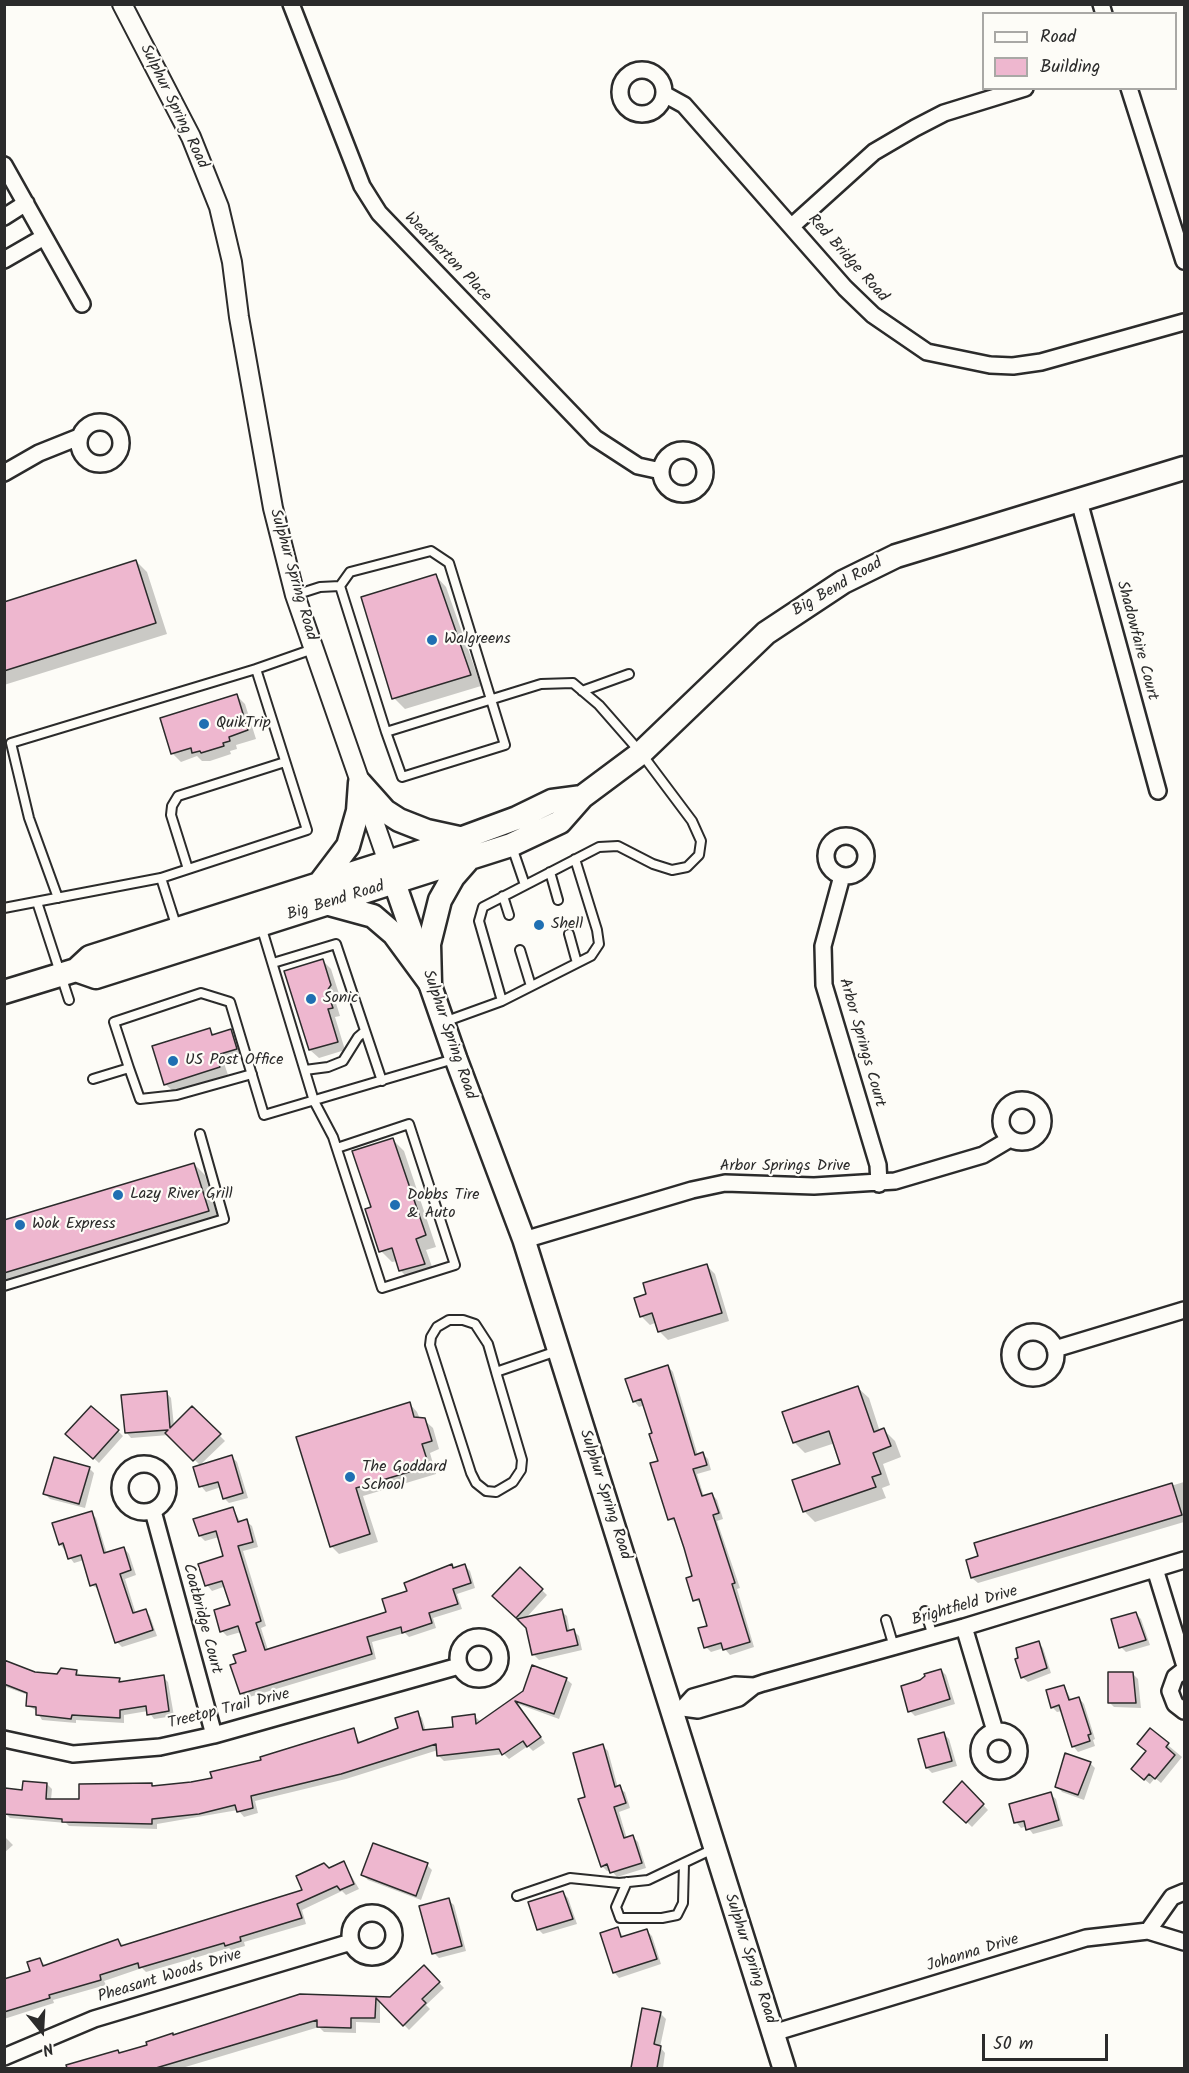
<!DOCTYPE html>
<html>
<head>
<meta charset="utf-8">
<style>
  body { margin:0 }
  #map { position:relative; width:1189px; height:2073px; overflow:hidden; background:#fdfcf7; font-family:Kalam,sans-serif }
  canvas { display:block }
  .frame { position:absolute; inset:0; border:6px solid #2b2b2b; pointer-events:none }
  .legend { position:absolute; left:982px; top:12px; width:195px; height:78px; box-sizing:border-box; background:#fdfcf7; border:2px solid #a9a8a5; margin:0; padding:8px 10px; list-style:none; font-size:18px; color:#2b2b2b }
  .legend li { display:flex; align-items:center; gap:12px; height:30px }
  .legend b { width:30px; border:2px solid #a9a8a5 }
  .north { position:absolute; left:12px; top:2001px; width:60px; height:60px; -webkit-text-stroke:4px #fdfcf7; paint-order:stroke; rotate:162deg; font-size:16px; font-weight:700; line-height:24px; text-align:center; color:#2b2b2b }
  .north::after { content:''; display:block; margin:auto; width:21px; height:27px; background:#2b2b2b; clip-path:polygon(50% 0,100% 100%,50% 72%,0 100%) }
  .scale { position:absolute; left:982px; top:2034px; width:126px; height:27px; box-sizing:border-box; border:3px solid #2b2b2b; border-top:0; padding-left:8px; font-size:18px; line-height:21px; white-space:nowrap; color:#2b2b2b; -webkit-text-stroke:4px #fdfcf7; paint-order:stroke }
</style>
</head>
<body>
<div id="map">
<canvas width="1189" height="2073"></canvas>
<div class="frame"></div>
<ul class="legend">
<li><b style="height:8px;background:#fdfcf7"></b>Road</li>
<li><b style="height:16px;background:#eeb7cf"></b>Building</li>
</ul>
<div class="north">N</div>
<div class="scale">50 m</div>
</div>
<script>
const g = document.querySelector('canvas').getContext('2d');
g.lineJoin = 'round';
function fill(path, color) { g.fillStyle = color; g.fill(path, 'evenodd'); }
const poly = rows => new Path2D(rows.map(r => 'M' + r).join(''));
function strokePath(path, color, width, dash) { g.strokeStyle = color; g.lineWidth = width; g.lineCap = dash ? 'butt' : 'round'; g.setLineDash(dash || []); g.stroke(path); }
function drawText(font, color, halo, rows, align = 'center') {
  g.font = font + ' Kalam,sans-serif'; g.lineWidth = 4.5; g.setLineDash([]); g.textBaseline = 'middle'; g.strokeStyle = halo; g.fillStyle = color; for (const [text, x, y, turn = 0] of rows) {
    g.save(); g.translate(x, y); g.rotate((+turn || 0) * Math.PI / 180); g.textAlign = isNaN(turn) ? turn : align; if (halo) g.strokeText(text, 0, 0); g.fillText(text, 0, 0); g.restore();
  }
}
fill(poly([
  [136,561,147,572,167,634,4,685,4,603],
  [435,575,446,587,481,686,405,709,394,698],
  [236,695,245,704,256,739,236,745,237,749,230,751,231,754,210,761,202,761,197,756,181,762,172,753],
  [323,961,331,969,339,994,335,1000,340,1016,335,1017,345,1050,319,1058,310,1050,286,972],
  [209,1030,215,1035,230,1031,238,1039,244,1057,224,1063,228,1075,174,1092,165,1084],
  [393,1140,404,1151,436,1247,426,1250,435,1275,411,1281,400,1270,397,1261,392,1262,381,1251,373,1208],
  [194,1164,205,1175,219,1222,4,1287,4,1221],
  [707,1266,715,1274,729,1321,668,1340,659,1331,657,1322,650,1325,641,1316],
  [668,1366,673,1372,698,1456,703,1454,708,1459,711,1470,697,1474,704,1497,712,1494,717,1500,723,1519,717,1521,740,1588,737,1589,754,1647,730,1655,724,1648,711,1652,706,1647,709,1627,703,1604,695,1600,694,1577,678,1523,670,1519,659,1462,645,1405,639,1407,634,1401],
  [858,1388,869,1398,880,1432,884,1430,895,1441,901,1457,883,1464,890,1485,882,1488,886,1498,815,1522,804,1511,842,1464,835,1443,805,1453,794,1442],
  [166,1392,171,1398,174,1426,192,1408,225,1441,200,1465,169,1435,131,1438,126,1432],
  [409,1403,417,1412,420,1419,424,1420,433,1428,439,1449,430,1453,436,1474,363,1496,378,1542,339,1554,331,1546,298,1438],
  [118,1431,123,1436,99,1463,73,1439],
  [232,1457,237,1462,248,1498,229,1503,224,1498,221,1487,206,1492,201,1486],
  [89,1468,94,1473,85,1508,50,1499,45,1494],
  [1184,1482,1184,1522,978,1583,972,1578,967,1561,980,1557,976,1544],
  [233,1509,241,1523,246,1521,252,1526,258,1547,243,1551,266,1626,261,1628,268,1650,388,1612,409,1592,452,1566,455,1569,465,1566,470,1571,475,1588,457,1594,462,1609,433,1618,436,1628,409,1637,405,1633,372,1642,376,1659,246,1698,241,1693,247,1652,241,1632,227,1636,222,1631,232,1606,226,1586,212,1591,207,1585,225,1557,219,1537,205,1541,200,1536],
  [91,1513,96,1518,107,1554,124,1548,129,1554,136,1575,125,1579,136,1614,145,1610,150,1616,157,1636,122,1647,117,1642,99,1589,91,1585,84,1560,74,1563,60,1544],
  [520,1569,547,1595,525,1619,561,1611,567,1616,570,1632,574,1631,579,1636,582,1650,539,1660,534,1655,528,1628,494,1596],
  [1136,1614,1141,1619,1150,1645,1126,1652,1121,1647],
  [1038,1643,1043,1648,1051,1673,1028,1682,1022,1677],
  [4,1662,35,1673,58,1676,76,1671,82,1677,119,1680,123,1683,163,1677,168,1682,174,1716,154,1719,148,1711,124,1715,124,1723,76,1720,76,1723,42,1720,37,1711,27,1705,28,1695,6,1687,4,1691],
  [941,1670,946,1675,955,1704,915,1716,910,1711,927,1677],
  [1133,1674,1138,1679,1141,1708,1114,1707,1109,1702],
  [566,1679,572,1684,559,1719,518,1704,545,1743,533,1751,528,1746,509,1759,504,1754,444,1761,439,1756,438,1750,346,1779,255,1801,258,1813,244,1817,238,1810,157,1824,157,1829,69,1826,66,1823,10,1818,5,1813,24,1791,47,1784,52,1789,51,1800,80,1800,151,1784,154,1787,192,1783,213,1779,353,1730,361,1744,400,1729,417,1713,422,1718,426,1731,454,1728,474,1716,481,1722,525,1692],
  [1064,1686,1072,1701,1079,1698,1084,1704,1095,1739,1093,1740,1095,1746,1078,1752,1073,1746,1062,1711,1057,1712,1052,1707],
  [1150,1730,1182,1757,1161,1783,1155,1778,1150,1784,1138,1774,1148,1751],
  [944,1734,949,1739,957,1766,932,1773,927,1768],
  [603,1746,608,1751,618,1788,625,1792,630,1808,619,1812,627,1839,633,1837,638,1842,646,1868,617,1877,611,1870,607,1871,602,1866,587,1798],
  [1090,1763,1095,1768,1084,1800,1062,1792,1057,1786],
  [962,1783,988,1810,972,1827,945,1801],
  [1050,1794,1056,1799,1063,1826,1033,1834,1027,1826,1021,1828,1016,1822],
  [4,1836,13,1845,4,1853],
  [344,1863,359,1889,346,1895,342,1891,302,1910,306,1924,244,1942,245,1946,231,1950,229,1948,146,1972,142,1968,104,1981,106,1985,53,2000,54,2003,4,2019,4,1980,32,1972,40,1960,46,1966,118,1940,124,1946,304,1891,329,1870],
  [427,1865,432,1870,421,1900,368,1880,363,1875],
  [562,1892,568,1898,577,1924,543,1934,538,1929],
  [448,1900,454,1905,466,1951,439,1958,434,1953],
  [618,1929,624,1938,647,1931,652,1936,661,1964,619,1978,614,1972],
  [424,1967,444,1988,426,2005,430,2009,409,2030,380,2000,380,2023,356,2022,356,2033,324,2032,319,2027,182,2068,101,2068,95,2058,149,2046,300,1995,391,1999],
  [643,2010,661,2014,666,2019,660,2047,665,2053,663,2068,633,2068]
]), '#0003');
const building = poly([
  [136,560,156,623,4,671,4,602,136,560],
  [436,574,471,675,392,699,361,597,436,574],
  [237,694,248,730,229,737,230,741,223,743,224,746,201,753,200,751,192,753,191,748,171,754,160,718,237,694],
  [323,959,331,985,327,991,333,1008,328,1009,338,1042,309,1050,284,971,323,959],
  [210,1028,212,1035,231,1029,237,1049,217,1055,220,1067,164,1085,152,1046,210,1028],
  [393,1138,426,1235,416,1239,425,1264,399,1271,392,1248,379,1252,365,1209,371,1207,352,1151,393,1138],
  [194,1163,209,1211,4,1273,4,1220,194,1163],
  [707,1264,722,1313,658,1332,652,1313,640,1317,634,1298,646,1294,643,1283,707,1264],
  [668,1365,695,1455,703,1452,707,1465,693,1469,702,1496,712,1493,719,1513,713,1515,735,1583,732,1584,750,1642,723,1650,721,1643,704,1648,698,1628,707,1626,699,1599,693,1601,686,1578,692,1576,684,1548,674,1518,668,1520,650,1463,658,1461,649,1434,652,1433,641,1399,633,1402,625,1379,668,1365],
  [858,1386,874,1432,884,1428,891,1446,873,1453,881,1474,872,1477,876,1487,803,1512,792,1480,840,1464,829,1431,793,1443,782,1412,858,1386],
  [167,1391,170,1428,192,1406,221,1434,193,1461,165,1433,168,1430,125,1433,121,1395,167,1391],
  [410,1402,414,1417,425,1418,432,1441,422,1444,429,1466,356,1488,370,1534,330,1547,296,1437,410,1402],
  [91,1406,119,1430,93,1459,65,1434,91,1406],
  [232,1455,243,1493,223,1499,218,1482,199,1487,193,1467,232,1455],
  [54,1457,90,1467,79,1504,43,1494,54,1457],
  [1172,1483,1182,1515,971,1578,966,1560,978,1556,974,1543,1172,1483],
  [233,1507,238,1522,247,1519,253,1542,238,1546,261,1621,256,1623,265,1650,386,1612,382,1599,407,1591,404,1583,452,1564,453,1568,465,1564,471,1583,453,1589,458,1604,429,1613,432,1623,402,1633,401,1627,367,1637,372,1654,240,1694,230,1665,236,1663,233,1655,246,1651,238,1626,220,1632,214,1610,230,1605,222,1581,205,1586,198,1564,223,1556,216,1531,199,1536,193,1519,233,1507],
  [92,1511,104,1553,124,1547,131,1570,120,1574,133,1613,146,1609,153,1630,115,1643,96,1584,90,1586,81,1555,68,1559,63,1543,59,1545,52,1523,92,1511],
  [520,1567,543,1589,516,1618,492,1596,520,1567],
  [562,1609,567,1631,574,1629,578,1645,532,1655,526,1628,517,1619,562,1609],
  [1136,1612,1146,1640,1119,1648,1111,1619,1136,1612],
  [1039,1641,1047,1668,1021,1678,1015,1659,1018,1658,1016,1648,1039,1641],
  [4,1660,35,1672,57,1674,61,1668,77,1670,76,1675,120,1678,119,1682,164,1675,169,1711,147,1715,146,1706,120,1710,120,1718,72,1715,71,1719,36,1715,36,1707,26,1706,27,1693,4,1684,4,1660],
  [532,1665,567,1678,554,1714,515,1701,541,1737,527,1747,523,1741,502,1755,499,1749,437,1756,436,1744,341,1774,251,1796,253,1808,237,1812,235,1805,199,1814,152,1819,152,1824,62,1822,62,1819,4,1814,5,1788,22,1790,23,1781,47,1783,46,1799,79,1799,79,1784,152,1783,152,1786,191,1782,212,1778,210,1772,261,1760,260,1757,354,1728,358,1743,398,1728,395,1718,418,1711,423,1730,453,1727,452,1717,475,1714,476,1724,523,1691,532,1665],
  [941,1669,950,1699,908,1712,901,1686,920,1680,925,1676,924,1674,941,1669],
  [1108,1672,1133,1672,1136,1703,1108,1703,1108,1672],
  [1064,1685,1069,1700,1079,1697,1091,1734,1088,1735,1090,1741,1072,1747,1059,1705,1051,1708,1046,1690,1064,1685],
  [1150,1728,1169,1743,1166,1747,1175,1755,1155,1779,1149,1774,1144,1780,1131,1769,1146,1751,1137,1744,1150,1728],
  [944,1732,952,1761,926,1768,918,1739,944,1732],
  [603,1744,615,1787,620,1785,626,1803,614,1807,624,1838,633,1835,642,1863,610,1873,607,1864,601,1867,578,1799,585,1797,573,1753,603,1744],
  [1065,1753,1091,1762,1078,1795,1055,1787,1065,1753],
  [962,1781,984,1804,966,1823,943,1802,962,1781],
  [1051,1792,1059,1820,1026,1830,1024,1821,1014,1823,1009,1804,1051,1792],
  [373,1843,428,1863,416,1896,361,1875,373,1843],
  [344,1861,354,1884,340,1890,337,1886,297,1904,302,1918,240,1937,241,1941,225,1946,224,1943,139,1968,138,1963,100,1975,101,1980,49,1995,50,1998,4,2012,4,1979,30,1971,27,1962,40,1958,43,1966,118,1939,121,1946,302,1890,296,1876,324,1863,329,1868,344,1861],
  [563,1891,573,1919,537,1930,528,1902,563,1891],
  [449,1898,462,1946,432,1954,419,1906,449,1898],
  [618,1927,621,1937,647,1929,657,1959,613,1973,600,1933,618,1927],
  [424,1965,440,1982,422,1999,426,2003,403,2026,376,1998,375,2018,351,2018,351,2028,317,2027,317,2020,156,2068,67,2068,66,2065,118,2050,119,2053,147,2045,146,2042,173,2033,173,2035,300,1994,390,1997,424,1965],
  [642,2008,661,2012,654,2044,661,2046,657,2068,631,2068,642,2008]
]);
fill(building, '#eeb7cf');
strokePath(building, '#2b2b2b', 1.5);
const service = poly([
  [340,586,350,572,431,551,449,563,505,745,402,777,386,732],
  [295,595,320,587,340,586,386,732,541,684,573,683,599,705,641,753,692,821,701,841,699,855,687,867,672,870,653,864,618,846,599,847,483,907,479,921,502,1001],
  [582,691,629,674],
  [512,847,525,885],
  [188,869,171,815,172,806,178,796,285,762],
  [550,872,558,900],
  [161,878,177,928],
  [503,896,509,915],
  [58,898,29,818,11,743,256,669],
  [37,902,69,1000],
  [4,908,161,878,307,830,256,669,313,649],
  [261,926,314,1101,333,1137,382,1288,455,1265,409,1124,337,1148],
  [569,934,577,963],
  [520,950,531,986],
  [273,963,336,944,382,1081],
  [444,1022,502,1001,591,956,599,944,597,930,575,859],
  [129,1068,114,1022,201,993,230,1002,264,1115,454,1059],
  [305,1070,328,1067,343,1061,358,1037,365,1031],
  [93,1079,129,1068,140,1099,177,1095,252,1074],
  [4,1286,224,1219,200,1134],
  [496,1372,522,1460,521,1470,513,1482,496,1492,486,1491,476,1483,471,1473,430,1345,431,1337,437,1327,449,1320,463,1320,475,1324,488,1344,496,1372,557,1351],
  [925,1611,933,1636],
  [886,1620,894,1647],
  [627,1882,616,1907,620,1918,662,1918,677,1915,683,1903,684,1863],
  [517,1896,570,1878,619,1883,648,1880,713,1849]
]);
const minor = poly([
  [291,4,362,186,379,213,595,438,638,466,661,471],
  [1101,4,1104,14],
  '620 92a22 22 0 1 1 44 0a22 22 0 1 1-44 0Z',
  [1129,88,1184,261],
  [664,94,684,105,845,288,873,315,927,352,990,365,1013,366,1041,362,1184,322],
  [4,165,82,304],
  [4,217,26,203],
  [792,226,874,152,915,128,944,113,1025,88],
  [4,260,44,237],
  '79 443a21 21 0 1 1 42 0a21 21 0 1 1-42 0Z',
  '661 472a22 22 0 1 1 44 0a22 22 0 1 1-44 0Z',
  [4,473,39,453,79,437],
  [1079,501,1158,791],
  '826 856a20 20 0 1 1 40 0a20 20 0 1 1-40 0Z',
  [842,876,823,946,824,985,878,1165,879,1184],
  '1001 1121a21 21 0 1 1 42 0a21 21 0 1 1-42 0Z',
  [524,1240,692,1190,725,1183,814,1186,895,1181,983,1155,1010,1139],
  '1010 1355a23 23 0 1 1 46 0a23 23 0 1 1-46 0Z',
  [1055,1349,1184,1310],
  '120 1488a24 24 0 1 1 48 0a24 24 0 1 1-48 0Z',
  [153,1511,214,1735],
  [1155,1569,1184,1663],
  [964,1627,995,1731],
  '458 1658a21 21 0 1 1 42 0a21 21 0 1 1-42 0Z',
  [1184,1670,1175,1677,1170,1691,1175,1704,1184,1711],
  [683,1708,698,1710,739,1698,754,1686],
  [672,1711,683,1708,693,1697,735,1685,754,1686,763,1683,964,1627,1184,1560],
  '979 1751a20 20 0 1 1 40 0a20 20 0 1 1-40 0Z',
  [4,1739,73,1754,160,1747,214,1735,459,1666],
  '350 1935a22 22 0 1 1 44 0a22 22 0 1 1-44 0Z',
  [1148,1931,1172,1897,1184,1892],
  [773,2033,1086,1938,1148,1931,1184,1942],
  [4,2057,94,2019,351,1942]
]);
const tertiary = poly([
  [122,4,191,137,219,207,232,262,239,317,273,508,295,595,388,862]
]);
const secondary = poly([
  [389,867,456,1059,524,1240,784,2068]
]);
const primary = poly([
  [360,783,385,811,399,820,427,831,459,838],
  [320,883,348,846,358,811,360,783],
  [329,904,373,916,394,934,430,983],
  [76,970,96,977,511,845,560,822,582,797,641,753,766,633,843,582,896,556,1184,468],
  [430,983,429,944,440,900,453,877,467,861],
  [4,992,76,970,90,957,460,839,517,818,552,801,582,797]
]);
strokePath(service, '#2b2b2b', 12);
strokePath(minor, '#2b2b2b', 20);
strokePath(tertiary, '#2b2b2b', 22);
strokePath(secondary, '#2b2b2b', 26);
strokePath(primary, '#2b2b2b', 27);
strokePath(service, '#fdfcf7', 8);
strokePath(minor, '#fdfcf7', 15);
strokePath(tertiary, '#fdfcf7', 18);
strokePath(secondary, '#fdfcf7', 21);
strokePath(primary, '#fdfcf7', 22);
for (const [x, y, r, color] of [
  [432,640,6,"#1f6fb2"],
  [204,724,6,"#1f6fb2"],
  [539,925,6,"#1f6fb2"],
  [311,999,6,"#1f6fb2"],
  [173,1061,6,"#1f6fb2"],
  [118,1195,6,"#1f6fb2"],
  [395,1205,6,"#1f6fb2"],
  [20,1225,6,"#1f6fb2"],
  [350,1477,6,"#1f6fb2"]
]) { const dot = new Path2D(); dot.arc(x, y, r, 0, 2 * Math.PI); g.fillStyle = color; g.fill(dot); strokePath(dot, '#fdfcf7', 2); }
drawText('16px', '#2b2b2b', '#fdfcf7', [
  ["Sulphur Spring Road",173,107,64],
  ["Weatherton Place",447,258,46],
  ["Red Bridge Road",847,259,48],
  ["Sulphur Spring Road",292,575,74],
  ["Big Bend Road",838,588,-30],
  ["Shadowfaire Court",1136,641,75],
  ["Big Bend Road",336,902,-17],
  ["Sulphur Spring Road",448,1035,71],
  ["Arbor Springs Court",861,1043,74],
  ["Arbor Springs Drive",785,1167],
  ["Sulphur Spring Road",604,1495,72],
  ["Brightfield Drive",965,1607,-16],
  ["Coatbridge Court",201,1619,75],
  ["Treetop Trail Drive",229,1710,-14],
  ["Johanna Drive",973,1954,-17],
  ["Sulphur Spring Road",749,1959,72],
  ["Pheasant Woods Drive",170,1977,-17]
]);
drawText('16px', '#2b2b2b', '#fdfcf7', [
  ["Walgreens",444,640],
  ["QuikTrip",216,724],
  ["Shell",551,925],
  ["Sonic",323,999],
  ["US Post Office",185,1061],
  ["Lazy River Grill",130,1195],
  ["Dobbs Tire",407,1196],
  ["& Auto",407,1214],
  ["Wok Express",32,1225],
  ["The Goddard",362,1468],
  ["School",362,1486]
], 'left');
</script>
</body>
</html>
